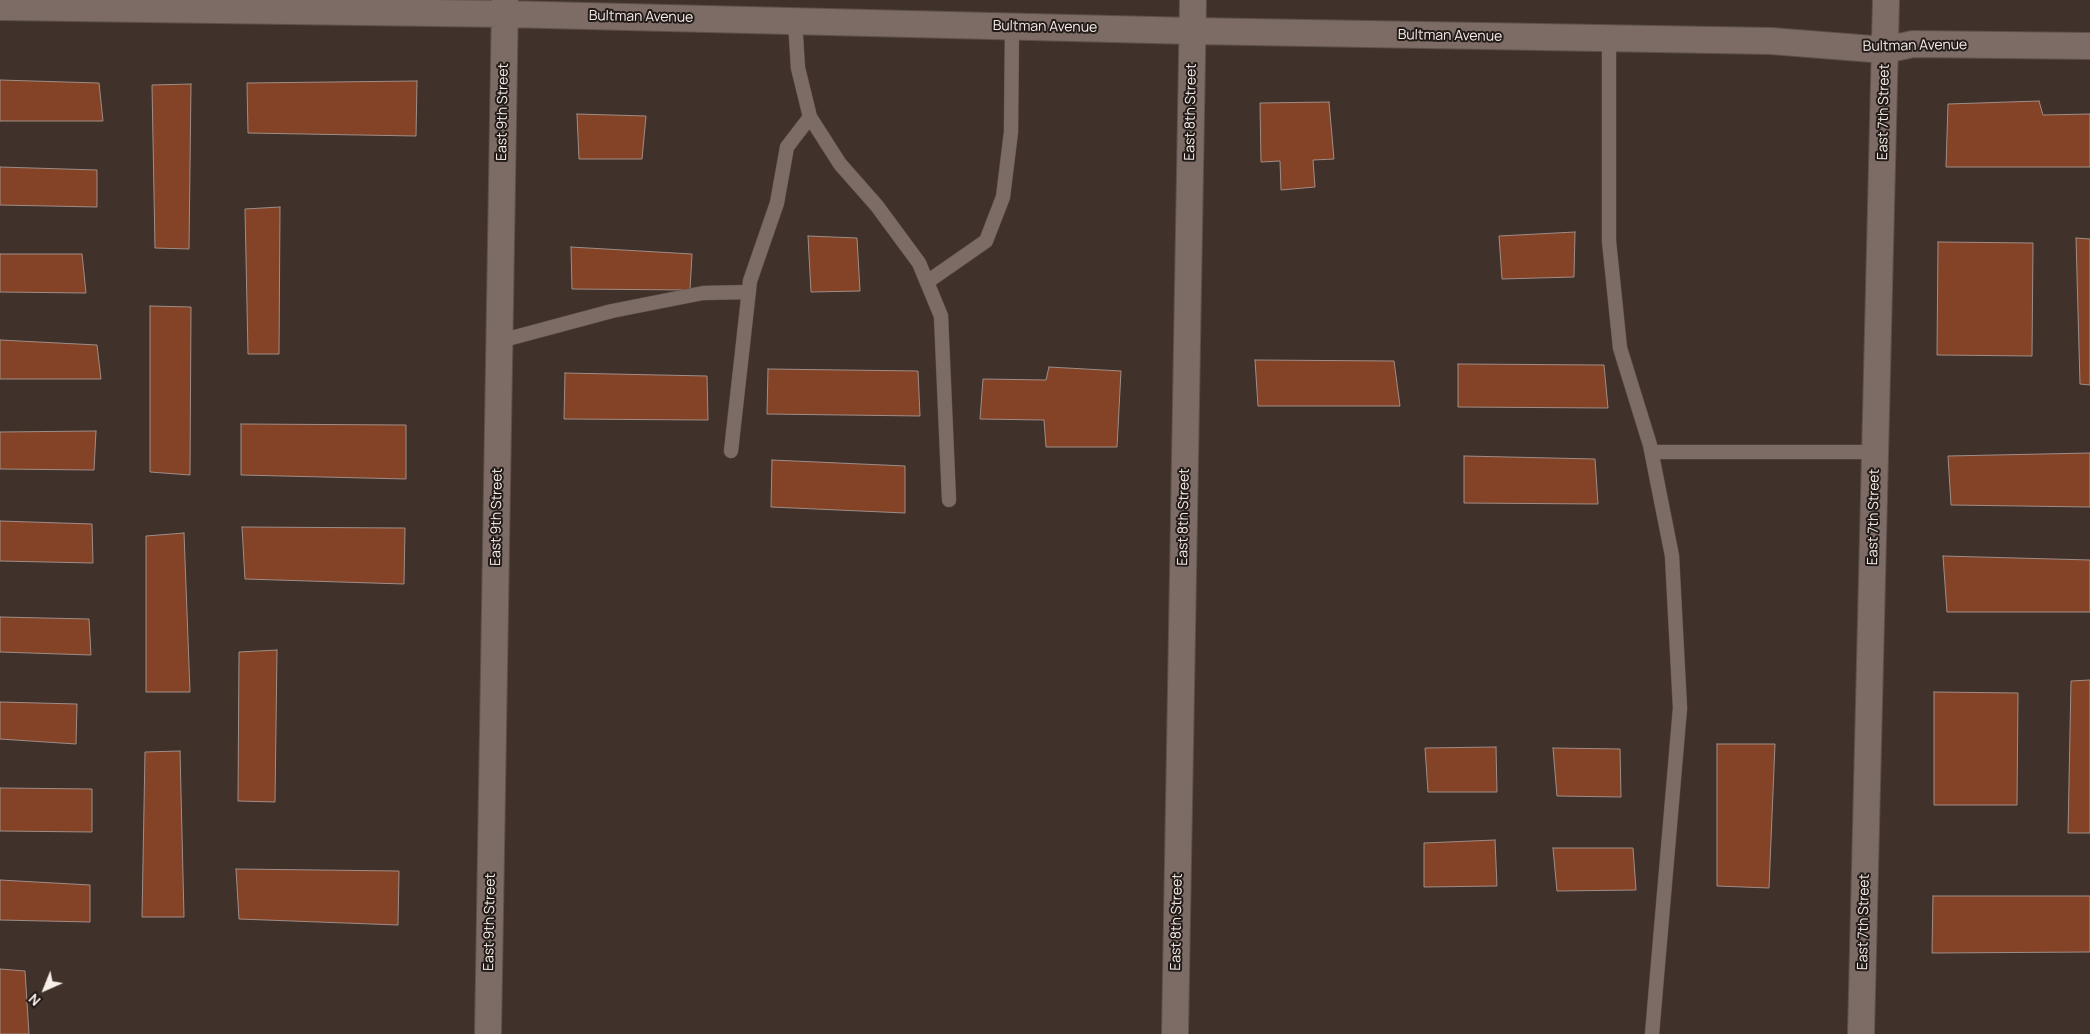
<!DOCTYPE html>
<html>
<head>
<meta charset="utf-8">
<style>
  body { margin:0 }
  #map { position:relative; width:2090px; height:1034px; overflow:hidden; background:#40322b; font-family:Manrope,sans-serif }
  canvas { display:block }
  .north { position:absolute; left:20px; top:964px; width:50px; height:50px; -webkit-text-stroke:4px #221b18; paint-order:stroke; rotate:224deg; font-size:14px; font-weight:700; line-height:20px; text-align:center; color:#f8eeea }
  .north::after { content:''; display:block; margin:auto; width:18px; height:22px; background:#f8eeea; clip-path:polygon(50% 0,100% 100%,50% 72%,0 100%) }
</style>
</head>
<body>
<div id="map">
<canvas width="2090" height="1034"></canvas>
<div class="north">N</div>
</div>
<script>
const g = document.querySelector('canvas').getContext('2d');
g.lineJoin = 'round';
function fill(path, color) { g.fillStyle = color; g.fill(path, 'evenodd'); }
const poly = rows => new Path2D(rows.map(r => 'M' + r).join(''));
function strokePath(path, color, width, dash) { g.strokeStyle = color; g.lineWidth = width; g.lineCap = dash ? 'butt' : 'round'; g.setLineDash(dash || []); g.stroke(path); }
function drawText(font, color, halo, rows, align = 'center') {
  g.font = font + ' Manrope,sans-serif'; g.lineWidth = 4; g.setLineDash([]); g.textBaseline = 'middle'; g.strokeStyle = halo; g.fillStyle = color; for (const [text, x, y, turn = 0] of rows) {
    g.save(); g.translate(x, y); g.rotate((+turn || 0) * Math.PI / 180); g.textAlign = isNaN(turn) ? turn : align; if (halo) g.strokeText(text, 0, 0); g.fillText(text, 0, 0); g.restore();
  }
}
const building = poly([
  [0,80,99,83,103,121,0,121,0,80],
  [417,81,416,136,248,133,247,83,417,81],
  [191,84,189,249,155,248,152,85,191,84],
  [2039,101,2043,115,2090,114,2090,167,1946,167,1948,104,2039,101],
  [1329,102,1334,159,1313,160,1315,187,1281,190,1280,161,1261,162,1260,103,1329,102],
  [577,114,646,116,642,159,579,159,577,114],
  [0,167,97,170,97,207,0,205,0,167],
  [280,207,279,354,248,354,245,209,280,207],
  [1575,232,1574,277,1502,279,1499,236,1575,232],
  [808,236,857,238,860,291,811,292,808,236],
  [2076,238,2090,239,2090,385,2080,384,2076,238],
  [1938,242,2033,243,2032,356,1937,355,1938,242],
  [571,247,692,254,690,290,572,289,571,247],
  [0,254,82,254,86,293,0,292,0,254],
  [150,306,191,307,190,475,150,472,150,306],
  [0,340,97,345,101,379,0,379,0,340],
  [1255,360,1394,361,1400,406,1258,406,1255,360],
  [1458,364,1604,365,1608,408,1458,407,1458,364],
  [1049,367,1121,371,1117,447,1046,447,1044,420,980,419,983,379,1046,380,1049,367],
  [768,369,918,371,920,416,767,414,768,369],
  [565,373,707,376,708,420,564,419,565,373],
  [241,424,406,425,406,479,241,475,241,424],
  [96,431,94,470,0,469,0,432,96,431],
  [2090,453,2090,507,1951,505,1948,456,2090,453],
  [1464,456,1595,459,1598,504,1464,503,1464,456],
  [772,460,905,466,905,513,771,507,772,460],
  [0,521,92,524,93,563,0,561,0,521],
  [242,527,405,528,404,584,245,579,242,527],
  [184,533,190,692,146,692,146,536,184,533],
  [1943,556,2090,560,2090,612,1947,612,1943,556],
  [0,617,89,619,91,655,0,652,0,617],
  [277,650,275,802,238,801,239,652,277,650],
  [2090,680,2090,833,2068,833,2071,681,2090,680],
  [1934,692,2018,693,2017,805,1934,805,1934,692],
  [0,702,77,704,76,744,0,739,0,702],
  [1717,744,1775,744,1769,888,1717,886,1717,744],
  [1496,747,1497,792,1428,792,1425,748,1496,747],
  [1553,748,1620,749,1621,797,1557,796,1553,748],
  [180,751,184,917,142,917,145,752,180,751],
  [0,788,92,789,92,832,0,831,0,788],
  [1495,840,1497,886,1424,887,1424,843,1495,840],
  [1553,848,1633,848,1636,890,1557,891,1553,848],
  [236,869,399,871,398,925,239,919,236,869],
  [0,880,90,885,90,922,0,920,0,880],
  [1933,896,2090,896,2090,952,1932,953,1933,896],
  [0,969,25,971,29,1034,0,1034,0,969]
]);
fill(building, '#844327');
strokePath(building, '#9f8d86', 1);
const lane = poly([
  [795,21,798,68,810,117,840,164,877,206,919,263,941,316,949,500],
  [1609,39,1609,241,1620,348,1650,445,1672,556,1680,708,1652,1034],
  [927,282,986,241,1003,197,1011,132,1012,27],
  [500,341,612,311,703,293,749,292],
  [731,451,750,281,777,203,787,147,810,117],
  [1652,452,1876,452]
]);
const street = poly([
  [0,7,505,14,1193,31,1771,41,1885,50,1913,44,2090,46],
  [488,1034,505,0],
  [1175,1034,1193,0],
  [1861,1034,1886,0]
]);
strokePath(lane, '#5d504c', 15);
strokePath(street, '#5d504c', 28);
strokePath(lane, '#7d6c65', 14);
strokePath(street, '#7d6c65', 26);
drawText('14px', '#f8eeea', '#221b18', [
  ["Bultman Avenue",641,17,1],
  ["Bultman Avenue",1045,27,1],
  ["Bultman Avenue",1450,36,1],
  ["Bultman Avenue",1915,46,-1],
  ["East 9th Street",503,112,-89],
  ["East 8th Street",1191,112,-89],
  ["East 7th Street",1884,112,-89],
  ["East 9th Street",497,517,-89],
  ["East 8th Street",1184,517,-89],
  ["East 7th Street",1874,517,-89],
  ["East 9th Street",490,922,-89],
  ["East 8th Street",1177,922,-89],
  ["East 7th Street",1864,922,-89]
]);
</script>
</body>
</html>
